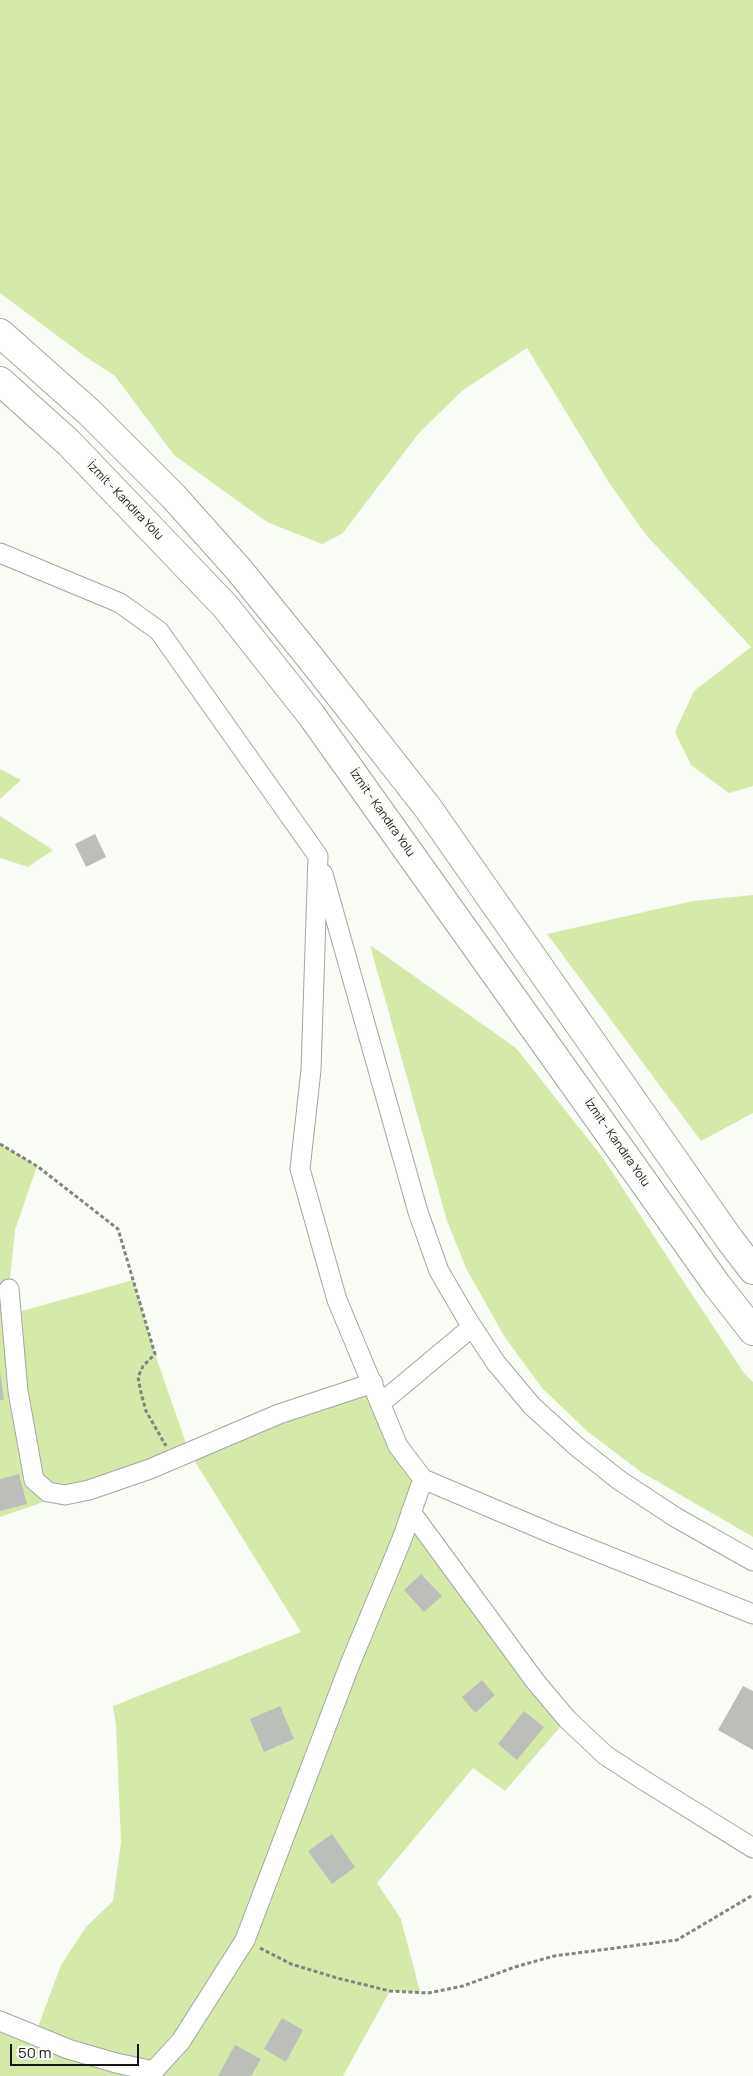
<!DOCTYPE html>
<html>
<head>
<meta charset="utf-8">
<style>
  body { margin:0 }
  #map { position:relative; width:753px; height:2076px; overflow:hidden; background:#fafcf6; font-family:Manrope,sans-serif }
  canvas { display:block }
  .scale { position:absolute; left:10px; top:2044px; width:129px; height:22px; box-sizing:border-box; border:2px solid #161715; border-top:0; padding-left:6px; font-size:15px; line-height:18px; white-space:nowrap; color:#161715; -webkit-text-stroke:4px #fafcf6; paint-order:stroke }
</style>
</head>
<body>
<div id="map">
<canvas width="753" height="2076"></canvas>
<div class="scale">50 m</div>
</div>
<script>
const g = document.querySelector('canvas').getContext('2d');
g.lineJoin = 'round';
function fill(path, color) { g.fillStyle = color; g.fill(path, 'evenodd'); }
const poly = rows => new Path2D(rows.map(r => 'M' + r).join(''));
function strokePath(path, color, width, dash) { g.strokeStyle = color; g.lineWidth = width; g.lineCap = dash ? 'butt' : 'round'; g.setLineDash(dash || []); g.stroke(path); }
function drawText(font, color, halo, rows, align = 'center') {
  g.font = font + ' Manrope,sans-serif'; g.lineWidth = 4; g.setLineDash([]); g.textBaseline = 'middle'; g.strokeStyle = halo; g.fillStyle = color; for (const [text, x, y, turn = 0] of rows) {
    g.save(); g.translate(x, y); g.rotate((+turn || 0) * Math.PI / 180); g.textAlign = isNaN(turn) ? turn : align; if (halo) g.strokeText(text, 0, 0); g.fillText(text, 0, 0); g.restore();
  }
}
fill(poly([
  [0,0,753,0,753,786,729,793,691,765,675,732,694,691,751,647,646,535,610,484,527,348,463,390,419,433,342,534,322,544,267,522,174,455,115,376,83,355,0,293],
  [0,769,21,780,0,799],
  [0,816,53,850,28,867,0,858],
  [753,895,753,1113,701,1141,547,934,693,901],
  [370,945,516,1048,603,1158,683,1281,744,1373,753,1382,753,1537,641,1472,587,1431,542,1388,504,1336,467,1270,447,1221],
  [0,1144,37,1166,15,1230,9,1289,11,1314,133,1280,155,1354,189,1452,373,1383,423,1479,411,1512,567,1719,505,1791,473,1768,377,1883,401,1919,420,1992,390,1991,343,2076,0,2076,0,2021,35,2035,61,1965,86,1927,113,1901,121,1842,116,1725,113,1706,301,1632,189,1452,0,1517]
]), '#d5eaa8');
fill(poly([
  [95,834,106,857,86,867,75,844],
  [0,1370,4,1400,0,1400],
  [19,1474,27,1504,0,1511,0,1479],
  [421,1574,442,1596,424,1612,404,1590],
  [482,1680,495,1695,475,1713,462,1697],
  [743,1686,753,1691,753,1750,718,1730],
  [280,1706,294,1739,264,1752,250,1719],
  [524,1711,544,1727,517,1760,498,1744],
  [332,1834,355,1867,332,1884,308,1851],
  [282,2018,303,2030,286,2062,264,2049],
  [235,2045,261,2059,251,2076,218,2076]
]), '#bcbeb9');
const minor = poly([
  [0,553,120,603,159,631,318,856,311,1070,300,1169,337,1300,398,1446,423,1479,553,1534,753,1614],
  [323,874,418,1212,439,1271,467,1319,496,1363,532,1406,576,1446,619,1480,675,1517,753,1561],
  [9,1289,18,1391,34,1480,48,1492,65,1495,89,1490,150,1469,279,1414,373,1383],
  [381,1403,472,1327],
  [411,1512,535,1681,567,1719,605,1755,645,1781,753,1848],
  [0,2021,68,2049,116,2063,154,2071],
  [149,2076,181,2041,245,1940,350,1664,402,1539,423,1479]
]);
const highway = poly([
  [0,333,89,412,174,497,240,571,312,660,428,808,730,1240,753,1270],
  [0,381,69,443,226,607,312,716,717,1285,753,1331]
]);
strokePath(minor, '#a4a6a0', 21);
strokePath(highway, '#a4a6a0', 30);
strokePath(poly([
  [0,1144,37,1166,118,1229,155,1354,143,1366,138,1377,141,1393,146,1411,166,1446],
  [260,1948,291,1964,337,1978,390,1991,428,1993,463,1986,515,1967,554,1956,677,1940,753,1895]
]), '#828480', 3, [4, 2.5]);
strokePath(minor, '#fff', 19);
strokePath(highway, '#fff', 28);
drawText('12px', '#161715', '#fafcf6', [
  ["İzmit - Kandıra Yolu",125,501,46],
  ["İzmit - Kandıra Yolu",382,813,55],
  ["İzmit - Kandıra Yolu",617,1143,55]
]);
</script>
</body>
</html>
